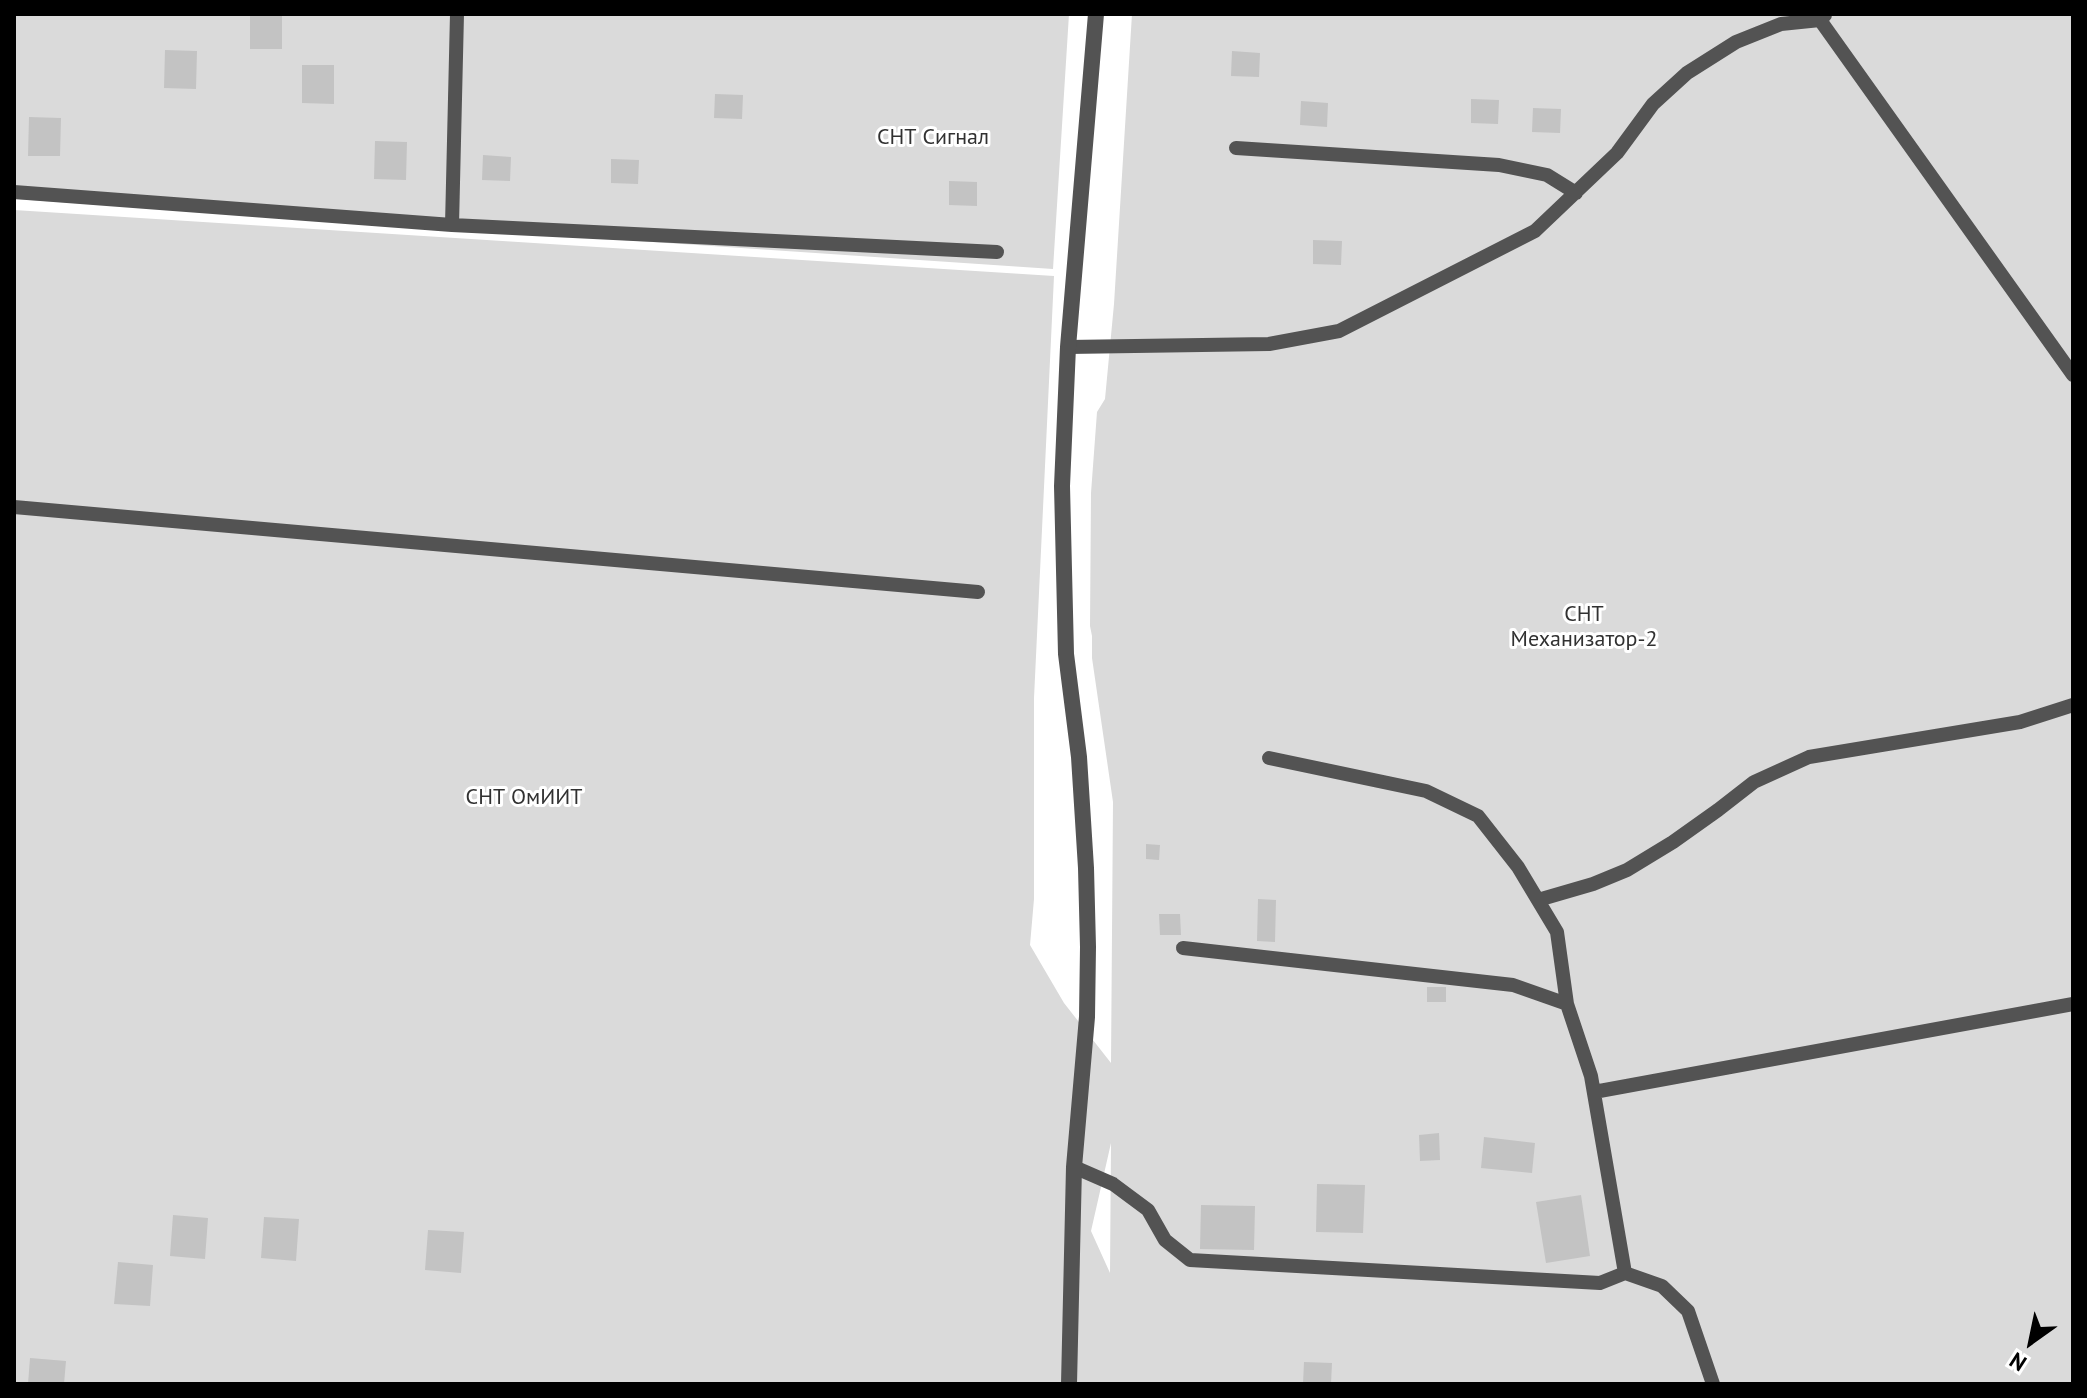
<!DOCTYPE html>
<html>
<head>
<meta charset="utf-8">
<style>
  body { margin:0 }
  #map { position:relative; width:2087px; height:1398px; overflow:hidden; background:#fff; font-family:"PT Sans",sans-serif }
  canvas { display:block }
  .frame { position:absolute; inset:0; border:16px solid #000; pointer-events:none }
  .north { position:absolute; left:1991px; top:1302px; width:80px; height:80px; -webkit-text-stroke:6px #fff; paint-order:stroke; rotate:213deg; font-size:22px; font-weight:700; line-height:32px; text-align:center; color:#000 }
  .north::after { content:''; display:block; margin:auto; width:28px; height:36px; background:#000; clip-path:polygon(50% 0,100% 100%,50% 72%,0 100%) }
</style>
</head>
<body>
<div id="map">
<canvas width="2087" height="1398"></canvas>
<div class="frame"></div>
<div class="north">N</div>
</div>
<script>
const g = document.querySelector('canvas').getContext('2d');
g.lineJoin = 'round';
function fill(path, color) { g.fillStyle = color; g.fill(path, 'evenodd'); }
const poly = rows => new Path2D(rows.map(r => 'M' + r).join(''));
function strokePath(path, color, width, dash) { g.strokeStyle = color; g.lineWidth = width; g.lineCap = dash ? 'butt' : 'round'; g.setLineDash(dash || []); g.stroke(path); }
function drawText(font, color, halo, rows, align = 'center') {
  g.font = font + ' "PT Sans",sans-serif'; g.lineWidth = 6; g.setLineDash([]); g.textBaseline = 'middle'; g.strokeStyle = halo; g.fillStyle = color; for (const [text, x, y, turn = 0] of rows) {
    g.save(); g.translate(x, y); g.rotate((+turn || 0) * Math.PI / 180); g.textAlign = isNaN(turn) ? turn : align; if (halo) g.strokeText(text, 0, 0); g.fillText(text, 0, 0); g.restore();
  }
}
fill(poly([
  [14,14,1069,14,1053,269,14,199],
  [1132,14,2073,14,2073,1384,14,1384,14,210,1054,276,1034,698,1034,899,1030,945,1064,1003,1111,1063,1113,802,1092,658,1092,636,1090,626,1091,493,1097,412,1105,399,1114,304],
  [1111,1143,1111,1144,1110,1273,1091,1231]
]), '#dadada');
fill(poly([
  [250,14,282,14,282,49,250,49],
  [165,50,197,51,196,89,164,88],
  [1232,51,1260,53,1259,77,1231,76],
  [302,65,334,65,334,104,302,103],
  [715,94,743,95,742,119,714,118],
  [1471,99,1499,100,1498,124,1471,123],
  [1301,101,1328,103,1327,127,1300,125],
  [1533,108,1561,109,1560,133,1532,132],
  [29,117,61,118,60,156,28,156],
  [375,141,407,142,406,180,374,179],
  [483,155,511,157,510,181,482,180],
  [611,159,639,160,638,184,611,183],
  [949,181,977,182,977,206,949,205],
  [1313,240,1342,241,1341,265,1313,264],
  [1146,844,1160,845,1159,860,1146,859],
  [1258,899,1276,900,1275,942,1257,941],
  [1159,914,1180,914,1181,935,1160,935],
  [1427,987,1446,987,1446,1002,1427,1002],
  [1439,1133,1440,1160,1420,1161,1419,1135],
  [1484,1137,1535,1143,1532,1173,1481,1168],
  [1317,1184,1365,1185,1363,1233,1316,1232],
  [1581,1195,1590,1256,1546,1263,1536,1202],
  [1201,1205,1255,1206,1254,1250,1200,1249],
  [173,1215,208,1218,205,1259,170,1256],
  [264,1217,299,1219,296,1261,261,1258],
  [428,1230,464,1232,461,1273,425,1270],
  [118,1262,153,1265,150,1306,114,1304],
  [30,1358,66,1361,64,1384,28,1384],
  [1304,1362,1332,1363,1331,1384,1303,1384]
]), '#c3c3c3');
strokePath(poly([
  [1825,15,1820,20,2073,375],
  [1236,148,1499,165,1547,175,1576,193],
  [14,192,452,225,997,252],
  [452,225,457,14],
  [1068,347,1269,344,1339,331,1535,231,1617,153,1653,104,1687,73,1736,42,1781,24,1820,20],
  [14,507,978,592],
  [1269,758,1426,791,1478,816,1518,867,1557,932,1567,1004,1591,1076,1625,1273],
  [1538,900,1593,884,1627,870,1673,842,1718,810,1754,782,1809,757,2020,722,2073,705],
  [1183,948,1513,985,1567,1004],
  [1594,1092,2073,1004],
  [1074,1167,1113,1184,1148,1210,1165,1240,1190,1260,1600,1283,1625,1273,1662,1286,1688,1311,1713,1384]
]), '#535353', 14);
strokePath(poly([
  [1069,1384,1074,1167,1087,1017,1088,947,1086,868,1079,757,1066,654,1062,486,1068,347,1096,14]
]), '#535353', 16);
drawText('22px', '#313131', '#fff', [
  ["СНТ Сигнал",933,138],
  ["СНТ",1584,615],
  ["Механизатор-2",1584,640],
  ["СНТ ОмИИТ",524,798]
]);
</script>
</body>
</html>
